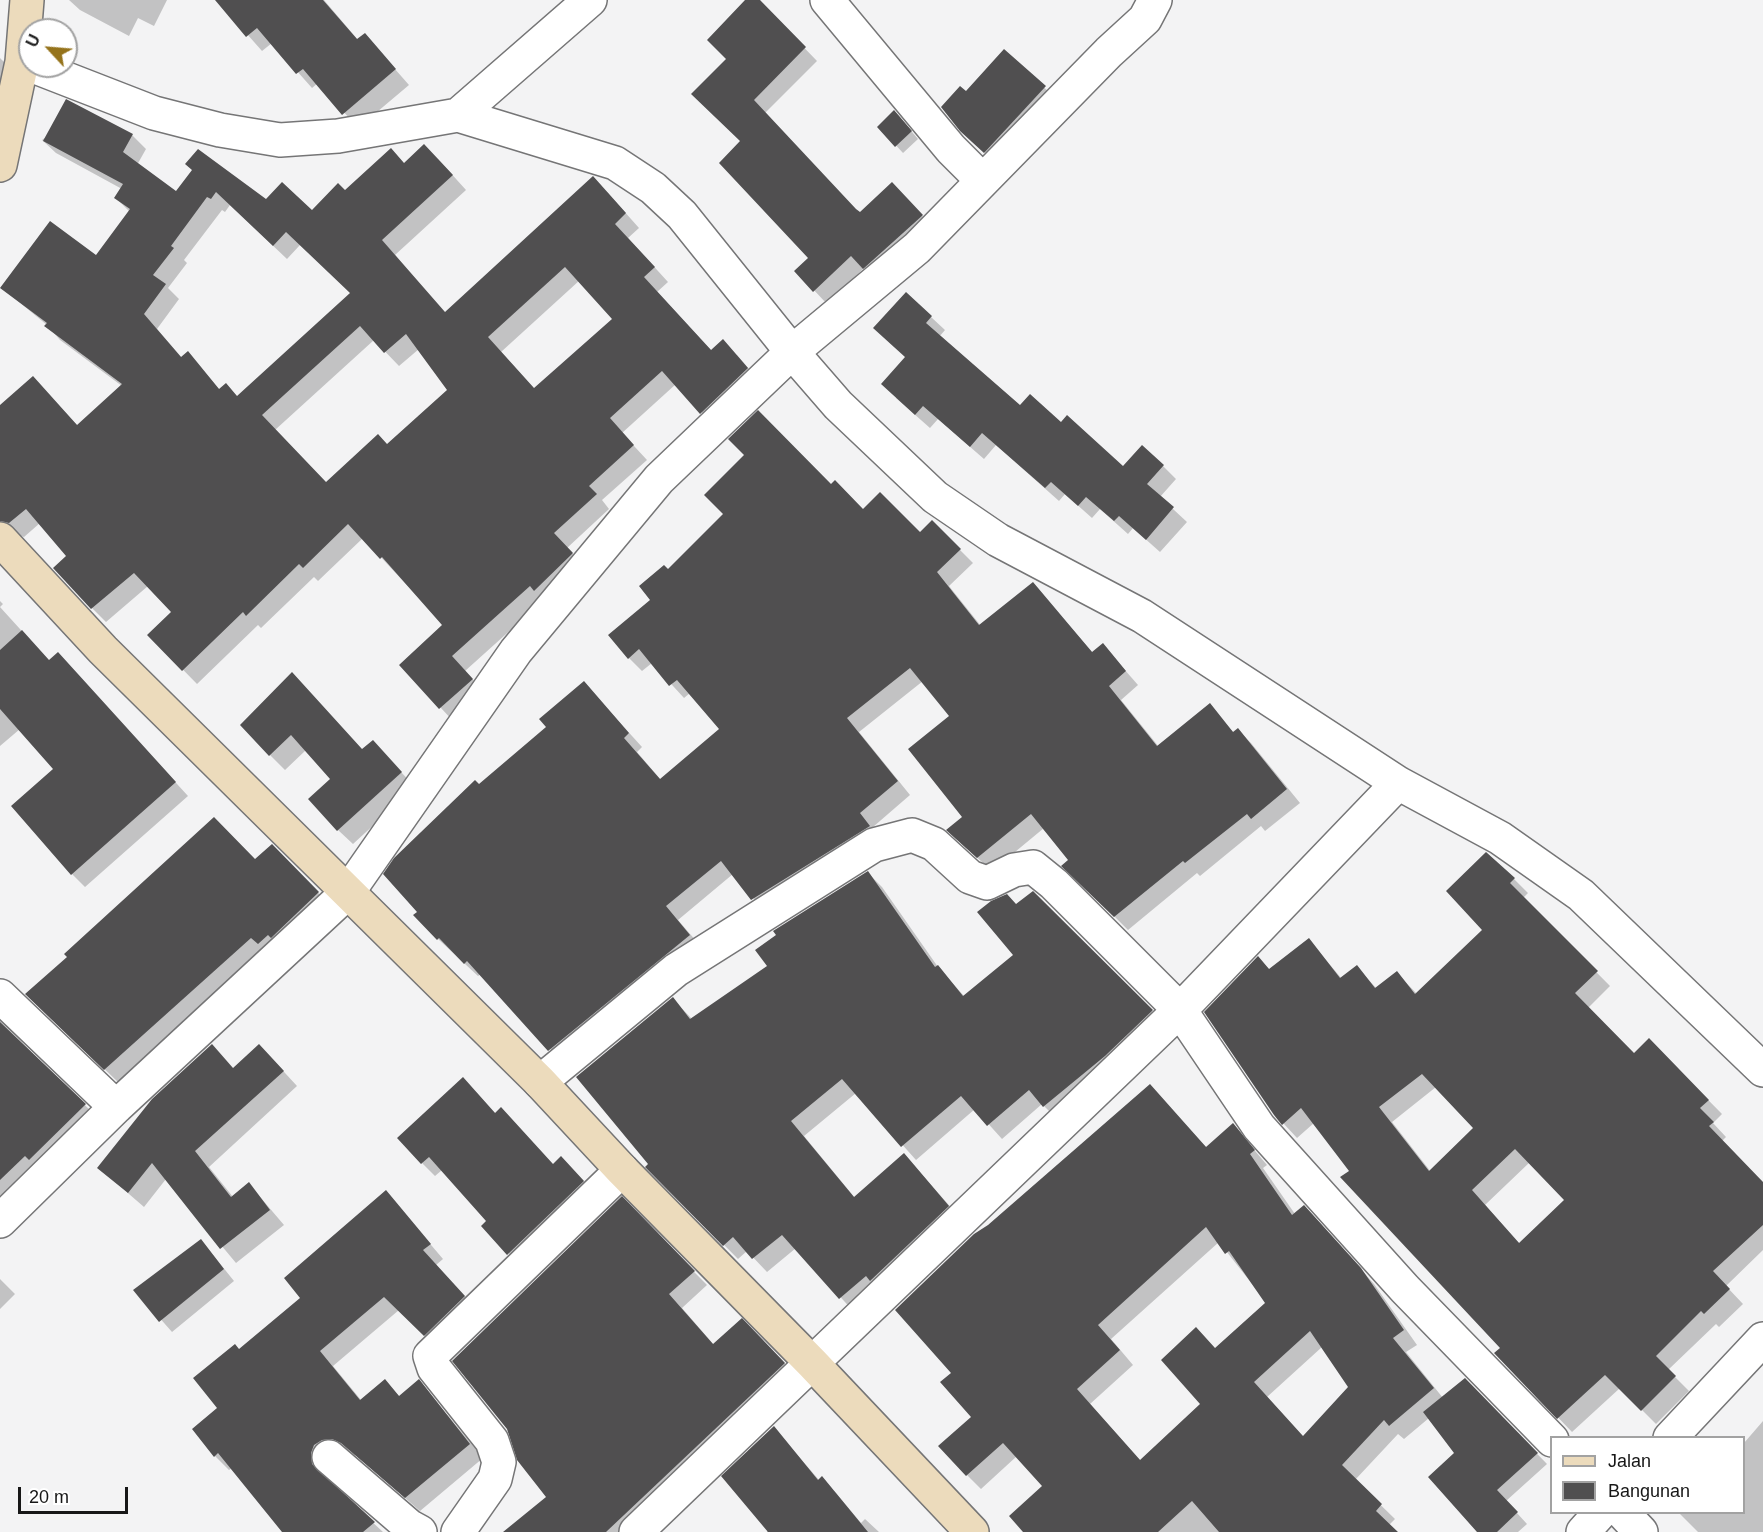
<!DOCTYPE html>
<html>
<head>
<meta charset="utf-8">
<style>
  body { margin:0 }
  #map { position:relative; width:1763px; height:1532px; overflow:hidden; background:#f3f3f4; font-family:Arial,sans-serif }
  canvas { display:block }
  .legend { position:absolute; left:1550px; top:1436px; width:195px; height:78px; box-sizing:border-box; background:#fff; border:2px solid #a2a2a2; margin:0; padding:8px 10px; list-style:none; font-size:18px; color:#171717 }
  .legend li { display:flex; align-items:center; gap:12px; height:30px }
  .legend b { width:30px; border:2px solid #a2a2a2 }
  .north { position:absolute; left:18px; top:18px; width:60px; height:60px; box-sizing:border-box; background:#fff; border:2px solid #a2a2a2; border-radius:50%; rotate:296deg; font-size:16px; font-weight:700; line-height:24px; text-align:center; color:#171717 }
  .north::after { content:''; display:block; margin:auto; width:21px; height:27px; background:#95731b; clip-path:polygon(50% 0,100% 100%,50% 72%,0 100%) }
  .scale { position:absolute; left:18px; top:1487px; width:110px; height:27px; box-sizing:border-box; border:3px solid #171717; border-top:0; padding-left:8px; font-size:18px; line-height:21px; white-space:nowrap; color:#171717; -webkit-text-stroke:4px #fff; paint-order:stroke }
</style>
</head>
<body>
<div id="map">
<canvas width="1763" height="1532"></canvas>
<ul class="legend">
<li><b style="height:8px;background:#ecdbbc"></b>Jalan</li>
<li><b style="height:16px;background:#504f50"></b>Bangunan</li>
</ul>
<div class="north">U</div>
<div class="scale">20 m</div>
</div>
<script>
const g = document.querySelector('canvas').getContext('2d');
g.lineJoin = 'round';
function fill(path, color) { g.fillStyle = color; g.fill(path, 'evenodd'); }
const poly = rows => new Path2D(rows.map(r => 'M' + r).join(''));
function strokePath(path, color, width, dash) { g.strokeStyle = color; g.lineWidth = width; g.lineCap = dash ? 'butt' : 'round'; g.setLineDash(dash || []); g.stroke(path); }
fill(poly([
  [69,0,167,0,154,26,138,18,129,36,80,10],
  [217,0,324,0,358,40,365,35,409,85,358,128,318,83,312,88,272,43,262,51],
  [748,0,758,0,817,61,765,113,857,212,860,214,904,196,934,229,876,280,864,268,827,304,796,271,810,258,742,141,728,59],
  [1004,51,1060,102,1000,166,977,145,966,93],
  [0,58,9,67,0,80],
  [901,119,918,139,903,153,879,127],
  [49,135,132,135,146,149,137,165,176,193,193,170,266,201,312,212,345,192,405,164,438,159,466,190,395,255,446,314,607,192,639,228,628,238,668,282,657,292,712,351,737,355,761,383,715,427,676,384,622,433,647,460,602,500,609,509,567,548,586,568,545,599,465,671,486,694,454,722,401,665,444,625,363,538,318,581,314,577,261,628,258,625,197,684,149,635,173,612,148,586,106,622,92,608,68,557,40,523,24,537,15,534,0,519,0,409,33,378,78,426,122,386,60,340,47,325,2,288,96,257,130,212,116,198,122,189,56,153,42,140],
  [230,205,287,259,300,245,352,293,238,397,220,390,188,353,182,358,157,329,179,299,168,288,187,263,184,260,222,210,225,212],
  [580,280,614,319,535,390,501,352],
  [374,340,399,366,419,349,449,390,387,446,326,484,275,430],
  [931,317,945,330,939,337,1020,407,1061,424,1123,468,1163,466,1176,479,1160,497,1187,522,1160,552,1133,528,1128,534,1100,509,1092,518,1065,494,1059,501,996,445,984,459,938,419,930,428,896,398,907,358,889,342],
  [831,486,863,511,920,534,932,522,973,563,949,586,981,626,1033,584,1093,653,1103,645,1138,685,1121,700,1159,747,1209,705,1234,733,1238,730,1251,743,1300,803,1265,831,1261,826,1200,876,1197,873,1128,930,1064,866,1070,860,1044,828,992,871,961,843,964,817,951,716,923,681,859,732,910,795,873,827,882,840,766,913,733,874,678,920,703,949,563,1063,481,974,478,976,438,939,479,786,548,727,584,683,642,747,637,752,661,780,722,729,690,693,684,698,652,663,642,671,629,658,652,600,668,571],
  [0,601,3,604,0,607,50,662,71,668,188,796,85,887,72,874,55,769,20,729,0,746],
  [292,674,363,751,387,757,415,787,353,844,338,830,333,779,306,750,285,770,270,755],
  [286,860,332,907,119,1083,41,1008,255,861],
  [868,873,882,887,938,967,964,996,1015,956,1017,906,1033,893,1166,1025,1058,1120,1042,1104,1002,1139,975,1109,916,1160,856,1093,804,1136,855,1198,917,1169,962,1220,854,1312,796,1248,767,1272,747,1251,738,1259,647,1167,650,1164,673,999,692,1019,769,966],
  [1514,879,1528,893,1523,898,1610,986,1588,1008,1634,1055,1649,1040,1722,1114,1713,1123,1726,1137,1722,1141,1763,1184,1763,1250,1726,1286,1743,1304,1719,1327,1716,1324,1668,1370,1689,1391,1656,1424,1620,1388,1572,1432,1496,1353,1502,1348,1351,1171,1314,1123,1297,1138,1284,1124,1206,1012,1258,958,1270,970,1309,940,1342,979,1357,967,1377,989,1397,973,1417,994,1484,930,1448,891],
  [1436,1087,1476,1128,1431,1172,1392,1122],
  [1530,1162,1566,1200,1520,1244,1485,1205],
  [0,1021,101,1121,0,1211],
  [274,1061,297,1086,209,1167,233,1197,249,1184,284,1225,236,1263,166,1179,144,1207,99,1168],
  [1150,1086,1207,1148,1233,1125,1267,1165,1263,1168,1295,1214,1318,1221,1374,1284,1417,1345,1406,1352,1443,1398,1465,1380,1547,1464,1506,1501,1527,1524,1518,1532,1479,1532,1456,1453,1429,1418,1404,1439,1398,1434,1355,1480,1395,1519,1389,1525,1396,1532,1025,1532,1044,1486,1017,1456,981,1489,967,1475,973,1417,953,1373,989,1227],
  [1219,1242,1267,1303,1216,1350,1203,1405,1141,1461,1090,1404,1133,1365,1111,1339],
  [1322,1347,1350,1387,1303,1437,1267,1397],
  [476,1092,496,1114,553,1165,574,1171,596,1195,522,1267,483,1226,488,1221,442,1170,435,1176,422,1163],
  [386,1192,443,1259,436,1265,478,1311,439,1349,399,1310,333,1366,361,1400,385,1381,400,1397,419,1381,483,1458,420,1511,357,1456,347,1452,324,1469,325,1478,383,1532,284,1532,232,1468,229,1470,215,1456,194,1429,219,1408,239,1350,302,1298],
  [622,1199,707,1285,682,1308,714,1345,742,1320,798,1377,633,1532,506,1532,548,1497],
  [201,1240,234,1281,172,1332,135,1290],
  [0,1279,15,1294,0,1309],
  [1763,1421,1763,1532,1698,1532,1678,1512,1744,1512,1744,1443],
  [774,1428,819,1480,836,1493,861,1523,865,1519,879,1532,767,1532]
]), '#0003');
fill(poly([
  [215,0,323,0,357,39,365,33,396,69,342,115,303,69,296,74,257,28,246,37],
  [745,0,760,0,806,47,754,100,856,209,860,212,892,182,923,215,863,269,851,256,813,292,794,271,808,258,719,163,740,141,691,94,726,59,707,40],
  [1004,49,1046,86,984,153,960,131,941,107,960,86,966,91],
  [66,99,133,134,123,152,176,191,192,170,185,164,198,149,266,199,282,182,312,210,338,183,345,190,391,148,404,163,424,144,453,175,382,240,445,312,593,176,626,213,615,224,655,267,644,277,711,350,723,339,748,368,700,414,662,371,610,418,634,445,589,486,597,494,554,533,573,553,534,591,530,586,452,656,473,679,439,709,399,665,442,625,382,557,380,559,348,524,303,568,299,564,246,616,243,612,182,671,147,635,171,612,134,573,91,609,53,568,66,556,26,509,9,523,0,521,0,405,33,376,77,425,122,384,44,326,47,323,0,288,50,221,96,255,130,209,114,198,123,184,43,141],
  [216,192,273,246,286,232,350,293,237,396,226,383,219,389,188,351,181,357,144,314,166,284,153,275,174,248,171,246,207,197,211,199],
  [565,267,612,319,534,388,488,337],
  [360,326,384,353,406,334,447,390,387,444,378,434,326,482,262,415],
  [894,110,912,131,895,147,877,127],
  [906,292,932,316,926,323,1020,405,1030,394,1061,422,1067,415,1123,466,1142,445,1164,465,1147,484,1174,507,1146,540,1119,516,1114,521,1086,497,1078,506,1051,482,1045,488,982,433,970,447,923,406,915,415,881,384,905,357,873,328],
  [758,410,831,484,835,480,863,509,880,492,920,532,932,520,961,549,937,572,979,625,1033,582,1092,652,1103,643,1126,671,1109,686,1157,746,1210,703,1233,732,1238,728,1287,789,1251,819,1247,814,1185,863,1183,861,1114,917,1061,866,1068,860,1031,814,977,858,946,830,962,817,908,749,949,716,910,668,847,718,898,781,860,813,870,826,751,900,721,861,666,906,690,935,548,1051,467,961,464,964,439,938,437,940,413,915,417,912,383,874,394,858,475,780,479,784,546,727,539,719,584,681,629,733,624,738,660,779,719,729,677,680,669,686,639,649,628,659,608,635,650,600,639,586,664,565,668,569,723,514,704,495,744,455,728,439],
  [22,630,49,660,58,652,176,782,71,875,11,806,53,769,0,709,0,650],
  [292,672,362,749,373,740,402,772,337,831,308,799,330,779,291,735,269,756,240,725],
  [214,817,255,859,272,844,319,892,271,938,268,935,258,944,251,938,104,1070,25,994,67,957,64,954],
  [1486,852,1515,878,1510,883,1598,971,1575,993,1634,1053,1649,1038,1709,1100,1700,1108,1714,1122,1709,1126,1763,1182,1763,1225,1713,1271,1730,1289,1704,1314,1701,1311,1656,1356,1676,1376,1641,1411,1605,1375,1557,1419,1494,1353,1500,1348,1340,1177,1349,1171,1301,1108,1282,1125,1274,1115,1204,1012,1258,956,1269,969,1309,938,1340,978,1357,965,1375,988,1397,971,1415,994,1482,930,1446,891],
  [1422,1074,1473,1128,1429,1171,1379,1107],
  [1515,1149,1564,1200,1519,1243,1472,1190],
  [868,871,935,967,938,965,963,996,1013,955,977,912,991,901,1007,894,1016,904,1033,891,1153,1010,1105,1056,1043,1107,1029,1090,987,1126,961,1096,901,1147,842,1079,791,1121,854,1197,904,1153,949,1206,870,1281,866,1276,839,1299,782,1235,752,1259,733,1237,723,1246,645,1167,648,1164,576,1077,673,997,690,1019,767,966,755,950,776,935,773,931],
  [0,1022,86,1104,29,1160,25,1156,0,1180],
  [212,1044,233,1068,259,1044,284,1071,195,1151,231,1197,249,1182,270,1210,220,1249,152,1163,128,1193,97,1168,152,1099],
  [463,1077,495,1113,501,1107,553,1164,561,1156,584,1181,507,1255,481,1226,486,1221,429,1157,421,1164,397,1138],
  [1150,1084,1206,1147,1233,1123,1255,1150,1250,1154,1292,1215,1304,1205,1361,1268,1404,1330,1393,1338,1434,1388,1389,1426,1384,1420,1342,1465,1382,1504,1376,1511,1398,1532,1219,1532,1192,1501,1158,1532,1023,1532,1009,1516,1042,1486,1003,1443,966,1476,938,1446,971,1417,940,1382,951,1373,895,1310,974,1234,988,1225],
  [1206,1227,1225,1254,1229,1251,1265,1303,1215,1348,1196,1327,1161,1360,1200,1404,1140,1460,1077,1389,1120,1350,1098,1325],
  [1310,1331,1348,1387,1303,1436,1254,1382],
  [386,1190,431,1244,423,1250,465,1296,424,1336,384,1297,320,1351,360,1400,385,1379,399,1396,419,1379,470,1444,405,1498,341,1443,332,1439,322,1440,314,1445,311,1453,312,1464,375,1522,363,1532,282,1532,218,1453,214,1457,192,1429,217,1408,193,1378,235,1344,239,1349,300,1298,284,1278],
  [622,1196,695,1271,669,1294,713,1344,742,1318,785,1363,606,1532,503,1532,546,1497,517,1460,507,1429,452,1361],
  [201,1239,224,1269,159,1322,133,1290],
  [1465,1378,1538,1453,1497,1490,1518,1512,1497,1532,1477,1532,1428,1477,1454,1453,1423,1412],
  [774,1426,818,1480,822,1476,868,1532,768,1532,721,1476]
]), '#504f50');
const street = poly([
  [827,0,951,149,982,180],
  [33,66,154,113,220,130,280,140,338,136,458,115,615,163,653,188,682,215,792,352,838,405,935,497,998,540,1142,616,1398,783,1500,838,1581,895,1763,1070],
  [458,115,590,0],
  [0,996,116,1107],
  [540,1082,676,970,874,845,912,835,934,844,970,877,987,883,1014,870,1033,867,1054,884,1180,1010,1259,1127,1405,1289,1552,1440],
  [0,1221,116,1107,348,892,516,651,659,479,792,352,917,248,1109,52,1145,19,1155,0],
  [1670,1438,1763,1339],
  [329,1457,409,1526,420,1532],
  [1622,1512,1641,1532],
  [458,1532,495,1479,499,1462,492,1441,434,1368,430,1356,622,1170],
  [636,1532,1180,1010,1398,783],
  [1583,1532,1601,1512]
]);
const secondary = poly([
  [0,165,22,62,27,0],
  [0,539,103,650,540,1082,622,1170,812,1363,972,1532]
]);
strokePath(street, '#757576', 36);
strokePath(secondary, '#757576', 36);
strokePath(street, '#fff', 33);
strokePath(secondary, '#ecdbbc', 33);
</script>
</body>
</html>
